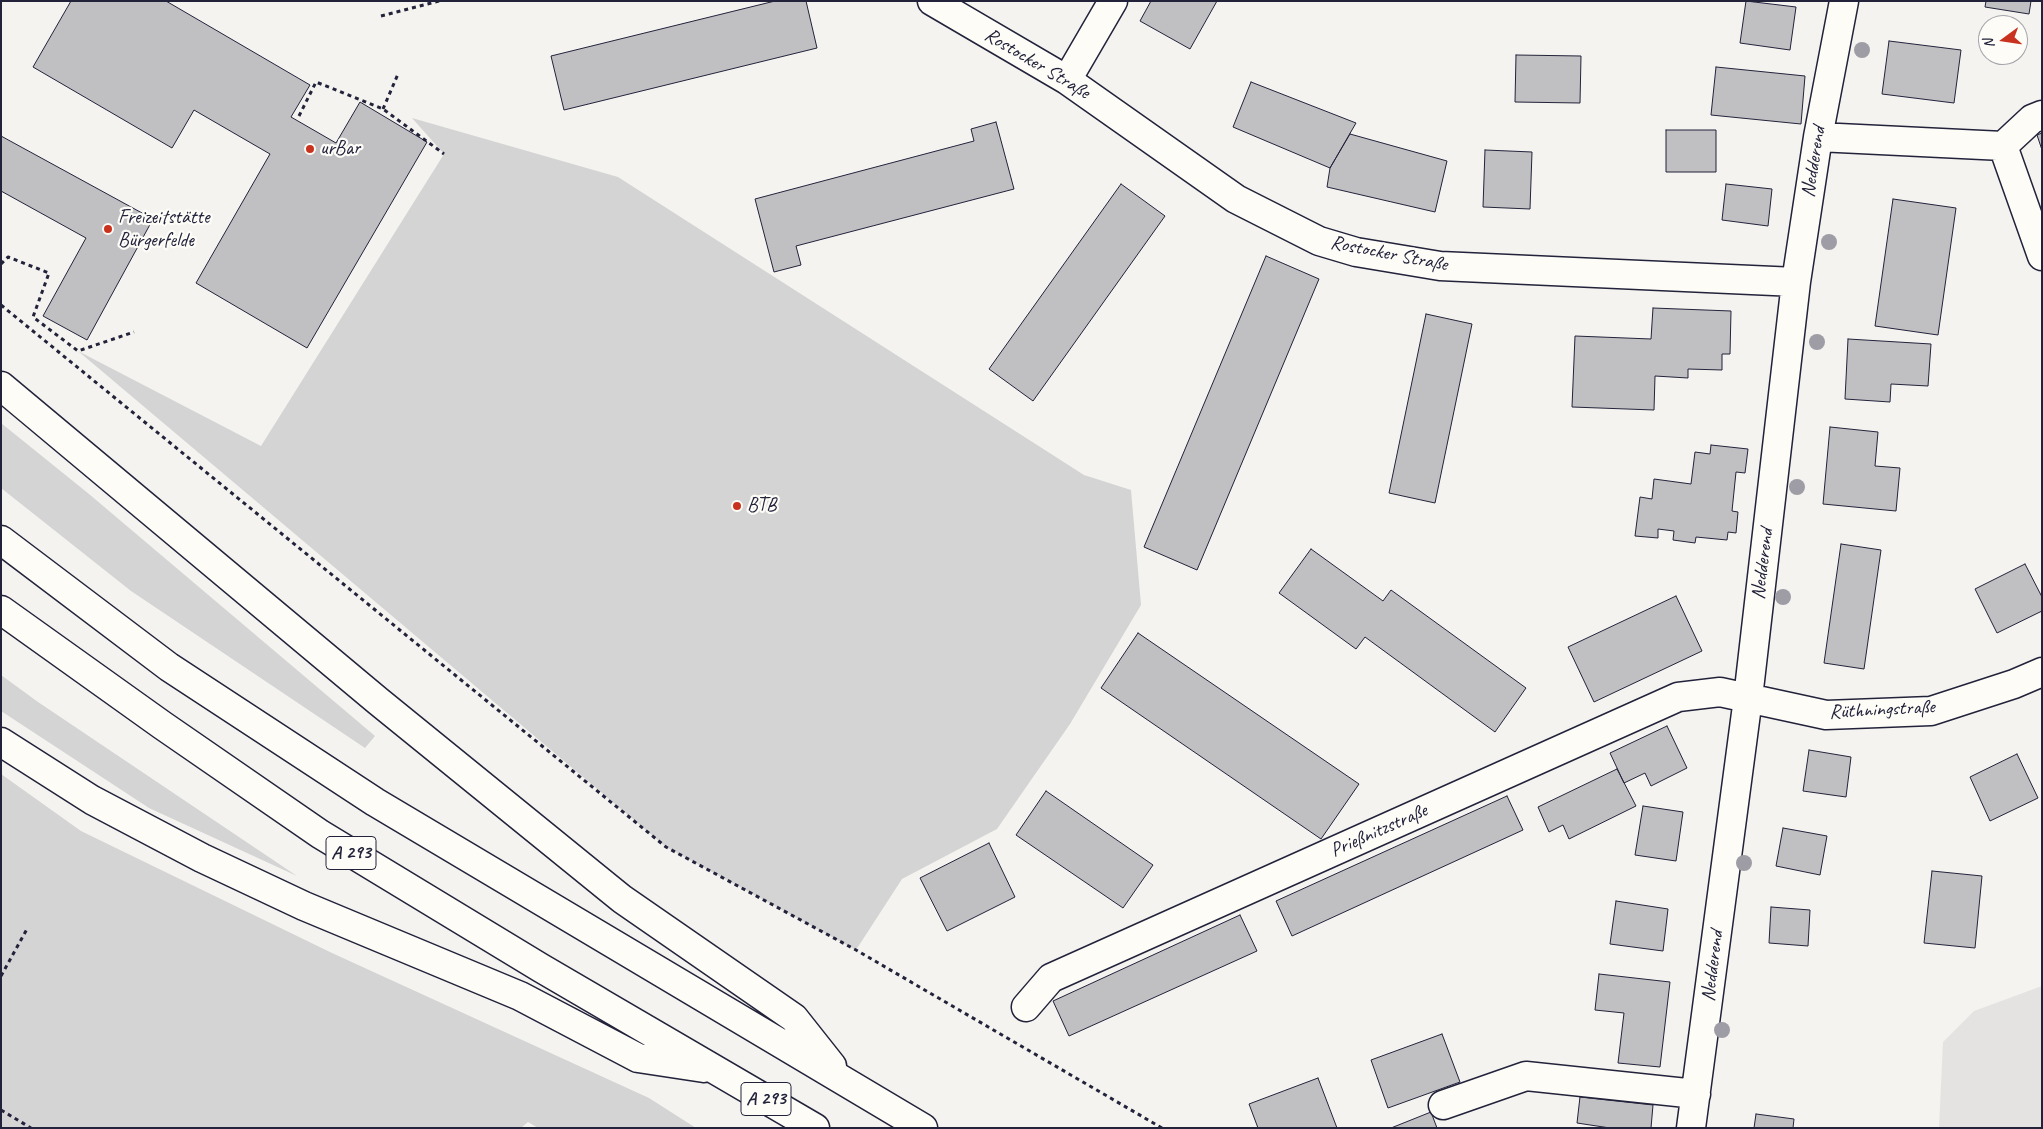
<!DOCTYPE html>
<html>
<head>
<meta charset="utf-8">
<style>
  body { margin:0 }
  #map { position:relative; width:2043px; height:1129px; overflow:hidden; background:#f4f3ef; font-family:Caveat,sans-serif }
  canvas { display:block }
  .frame { position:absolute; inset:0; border:2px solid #22223b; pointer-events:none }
  .north { position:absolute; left:1978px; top:15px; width:50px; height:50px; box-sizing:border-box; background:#fdfcf7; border:1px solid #a5a5ac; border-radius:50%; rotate:256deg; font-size:14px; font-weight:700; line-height:20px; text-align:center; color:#22223b }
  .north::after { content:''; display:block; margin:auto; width:18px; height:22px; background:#c8321e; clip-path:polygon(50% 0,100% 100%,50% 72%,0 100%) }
</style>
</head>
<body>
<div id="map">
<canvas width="2043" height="1129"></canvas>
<div class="frame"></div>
<div class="north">N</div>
</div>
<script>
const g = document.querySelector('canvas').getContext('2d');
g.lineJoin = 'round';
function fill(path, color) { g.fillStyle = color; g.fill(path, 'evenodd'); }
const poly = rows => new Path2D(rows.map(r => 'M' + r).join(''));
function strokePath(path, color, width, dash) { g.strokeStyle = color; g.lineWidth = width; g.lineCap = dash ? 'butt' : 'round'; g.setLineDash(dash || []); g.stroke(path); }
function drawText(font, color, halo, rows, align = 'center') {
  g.font = font + ' Caveat,sans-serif'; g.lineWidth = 4.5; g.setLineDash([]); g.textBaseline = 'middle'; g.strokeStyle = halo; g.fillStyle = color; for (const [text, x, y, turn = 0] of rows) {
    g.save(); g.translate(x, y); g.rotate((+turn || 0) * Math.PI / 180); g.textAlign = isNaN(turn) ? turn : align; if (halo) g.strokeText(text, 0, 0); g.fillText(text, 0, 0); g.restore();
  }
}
fill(poly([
  [2042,986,2042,1128,1939,1128,1943,1042,1974,1011]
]), '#e4e3e2');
fill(poly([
  [412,118,618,177,1084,475,1131,490,1141,605,1070,724,997,829,902,879,856,950,666,847,78,351,261,446,444,154],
  [1,423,89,494,375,736,365,748,131,591,1,488],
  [1,675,38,702,297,876,149,808,1,711],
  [1,774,81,831,332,953,649,1098,696,1128,538,1128,528,1122,521,1128,1,1128]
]), '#d5d4d5');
const building = poly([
  [71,1,166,1,310,85,291,117,336,143,360,102,427,142,307,348,196,283,270,154,194,110,172,148,33,67,71,1],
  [775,1,806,1,817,48,564,110,551,56,775,1],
  [1151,1,1217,1,1190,49,1140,21,1151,1],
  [1746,1,1796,7,1790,50,1740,43,1746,1],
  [1986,1,2031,1,2029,14,1985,7,1986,1],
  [1889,41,1961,50,1954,103,1882,94,1889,41],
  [1516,55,1581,56,1580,103,1515,102,1516,55],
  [1716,67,1805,76,1801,124,1711,115,1716,67],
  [1251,82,1356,123,1330,168,1233,127,1251,82],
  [996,122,1014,189,796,246,801,265,774,272,755,199,974,141,971,129,996,122],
  [1666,130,1716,130,1716,172,1666,172,1666,130],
  [2042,133,2042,150,2037,135,2042,133],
  [1350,134,1447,161,1435,212,1327,187,1330,168,1350,134],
  [1,136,153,219,87,340,43,316,86,238,1,191,1,136],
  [1485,150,1532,152,1530,209,1483,207,1485,150],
  [1121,184,1165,216,1033,401,989,369,1121,184],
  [1726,184,1772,189,1768,226,1722,220,1726,184],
  [1893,199,1956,208,1938,335,1875,326,1893,199],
  [1266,256,1319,279,1197,570,1144,547,1266,256],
  [1653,308,1731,311,1730,354,1722,354,1722,370,1688,369,1688,378,1655,376,1654,410,1572,407,1575,336,1651,339,1653,308],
  [1426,314,1472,324,1435,503,1389,493,1426,314],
  [1848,339,1931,344,1928,386,1891,384,1890,402,1845,399,1848,339],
  [1830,427,1878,432,1875,466,1900,468,1896,511,1823,504,1830,427],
  [1711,445,1748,449,1745,473,1736,472,1732,511,1738,512,1736,533,1728,532,1727,540,1696,537,1695,543,1673,540,1674,531,1658,529,1658,538,1635,536,1640,497,1652,499,1654,479,1691,484,1695,452,1710,454,1711,445],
  [1841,544,1881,550,1864,669,1824,663,1841,544],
  [1311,549,1383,601,1391,590,1526,688,1495,732,1365,637,1356,649,1279,593,1311,549],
  [2025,564,2042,597,2042,611,1997,633,1975,589,2025,564],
  [1676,596,1702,651,1594,702,1568,647,1676,596],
  [1138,633,1359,784,1321,839,1101,688,1138,633],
  [1667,726,1687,768,1651,786,1645,773,1624,783,1610,753,1667,726],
  [1809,750,1851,757,1846,797,1803,791,1809,750],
  [2017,754,2038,798,1990,821,1970,777,2017,754],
  [1617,769,1636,806,1569,839,1563,825,1549,832,1538,807,1617,769],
  [1046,791,1153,865,1123,908,1016,835,1046,791],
  [1507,796,1523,830,1292,936,1276,901,1507,796],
  [1643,806,1683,812,1676,861,1635,855,1643,806],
  [1783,828,1827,836,1820,875,1776,866,1783,828],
  [989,843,1015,897,947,931,920,878,989,843],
  [1932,871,1982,876,1975,948,1924,943,1932,871],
  [1616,901,1668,909,1663,951,1610,944,1616,901],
  [1771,907,1810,910,1808,946,1769,943,1771,907],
  [1240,915,1257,951,1069,1036,1053,1001,1240,915],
  [1599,974,1670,982,1660,1067,1618,1063,1624,1013,1595,1010,1599,974],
  [1442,1034,1460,1082,1388,1108,1371,1060,1442,1034],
  [1318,1078,1337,1128,1258,1128,1249,1104,1318,1078],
  [1580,1097,1653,1105,1651,1128,1610,1128,1577,1123,1580,1097],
  [1431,1112,1437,1128,1391,1128,1431,1112],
  [1756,1114,1794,1119,1793,1128,1754,1128,1756,1114]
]);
fill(building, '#c0bfc2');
strokePath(building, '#22223b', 1);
const minor = poly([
  [932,1,1067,80,1236,199,1319,241,1356,252,1440,266,1796,282],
  [1067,80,1113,1],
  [1818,137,2003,146,2032,119,2042,115],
  [2003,146,2042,256],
  [1026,1007,1051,978,1678,697,1720,692,1826,715,1931,711,2014,684,2042,672],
  [1443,1105,1526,1076,1696,1094],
  [1691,1128,1748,698,1796,282,1818,137,1844,1]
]);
const highway = poly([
  [1,386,378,701,622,899,794,1018,832,1066],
  [1,540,169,667,375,802,923,1128],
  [1,610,162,725,320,834,541,968,815,1128],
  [1,742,92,800,202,858,304,906,520,996,638,1058,704,1068]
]);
strokePath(minor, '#22223b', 31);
strokePath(highway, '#22223b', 31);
strokePath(poly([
  [381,16,439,1],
  [383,109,398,74],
  [299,116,316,82,383,109,444,154],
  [1,264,8,257,49,273,33,317,78,351,134,332],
  [1,305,666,847,856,950,1162,1128],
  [1,976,27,929],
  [1,1110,31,1128]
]), '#22223b', 3, [4, 4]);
strokePath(minor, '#fdfcf7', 28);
strokePath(highway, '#fdfcf7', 28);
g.fillStyle = '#9e9da5';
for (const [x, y] of [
  [1862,50],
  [1829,242],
  [1817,342],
  [1797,487],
  [1783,597],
  [1744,863],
  [1722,1030]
]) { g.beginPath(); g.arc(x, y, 8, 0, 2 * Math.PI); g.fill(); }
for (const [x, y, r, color] of [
  [310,149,5,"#c8321e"],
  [108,229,5,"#c8321e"],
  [737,506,5,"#c8321e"]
]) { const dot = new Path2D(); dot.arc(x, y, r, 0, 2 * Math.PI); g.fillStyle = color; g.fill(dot); strokePath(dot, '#fdfcf7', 2); }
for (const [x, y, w] of [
  [351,853,50],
  [766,1099,50]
]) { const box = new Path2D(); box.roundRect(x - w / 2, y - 16.5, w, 33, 4); g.fillStyle = '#fdfcf7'; g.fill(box); strokePath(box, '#22223b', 1); }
drawText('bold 19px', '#22223b', null, [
  ["A 293",351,853],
  ["A 293",766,1099]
]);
drawText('20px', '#22223b', '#fdfcf7', [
  ["Rostocker Straße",1037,64,31],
  ["Nedderend",1814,162,-81],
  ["Rostocker Straße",1389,254,11],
  ["Nedderend",1763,564,-83],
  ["Rüthningstraße",1882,710,-3],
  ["Prießnitzstraße",1379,831,-24],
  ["Nedderend",1713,966,-83]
]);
drawText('20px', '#22223b', '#fdfcf7', [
  ["urBar",320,149],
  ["Freizeitstätte",118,218],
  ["Bürgerfelde",118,241],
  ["BTB",747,506]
], 'left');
</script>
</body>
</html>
